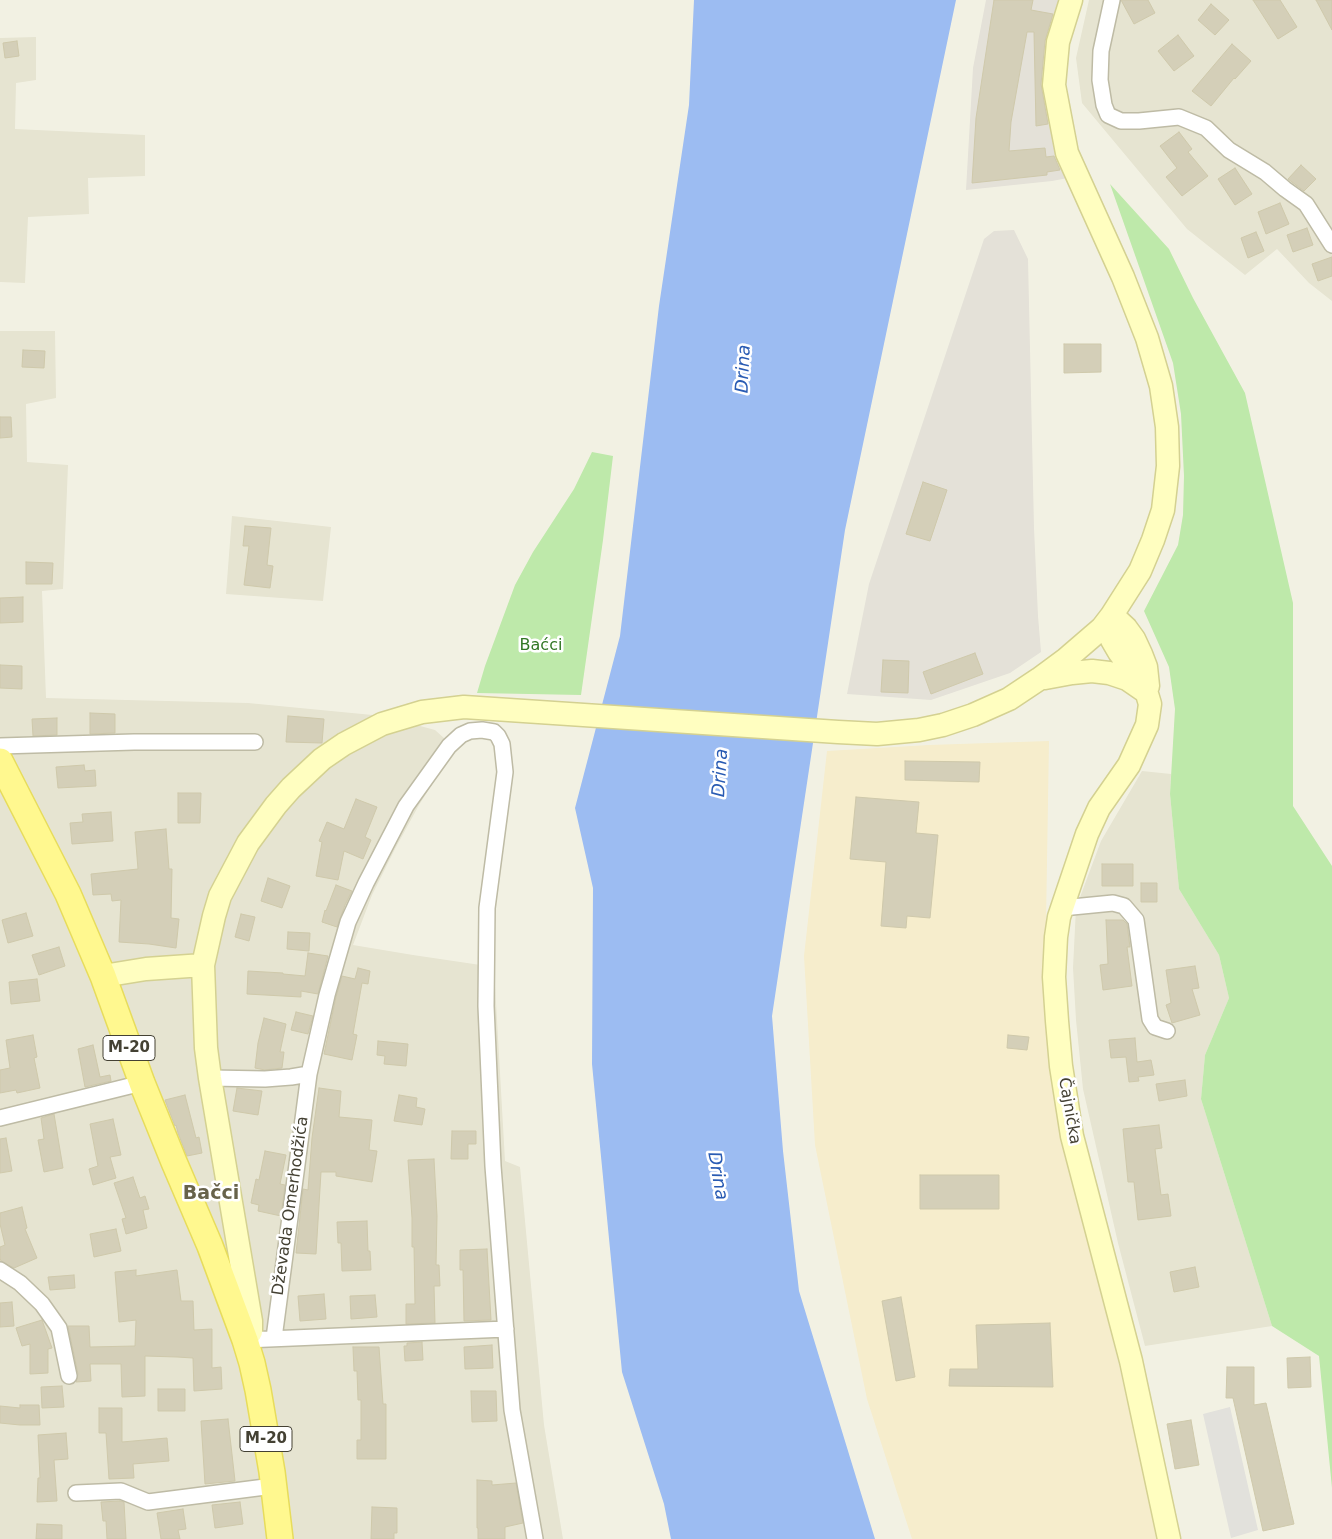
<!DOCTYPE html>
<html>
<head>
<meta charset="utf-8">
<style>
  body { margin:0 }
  canvas { display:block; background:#f2f1e3 }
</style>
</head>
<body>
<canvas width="1332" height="1539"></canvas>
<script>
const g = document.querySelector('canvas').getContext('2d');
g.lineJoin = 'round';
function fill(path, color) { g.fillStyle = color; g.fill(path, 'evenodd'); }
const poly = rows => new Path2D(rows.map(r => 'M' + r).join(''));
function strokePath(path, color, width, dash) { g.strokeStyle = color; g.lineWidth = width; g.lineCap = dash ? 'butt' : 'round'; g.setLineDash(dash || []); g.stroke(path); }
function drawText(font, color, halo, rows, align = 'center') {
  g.font = font + ' "DejaVu Sans",sans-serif'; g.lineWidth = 5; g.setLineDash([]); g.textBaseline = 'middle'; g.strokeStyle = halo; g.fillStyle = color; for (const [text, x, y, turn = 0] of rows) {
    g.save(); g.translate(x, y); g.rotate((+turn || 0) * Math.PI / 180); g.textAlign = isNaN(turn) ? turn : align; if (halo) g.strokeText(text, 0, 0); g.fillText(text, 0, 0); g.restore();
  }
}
fill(poly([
  [1089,0,1332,0,1332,301,1309,283,1277,249,1245,275,1187,229,1082,103,1076,58],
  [36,37,36,80,16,83,15,129,145,135,145,176,88,178,89,214,28,217,25,283,0,282,0,38],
  [0,331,55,331,56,398,26,404,27,462,68,465,63,589,42,591,46,698,248,703,383,716,435,730,455,748,419,805,395,849,372,895,353,945,413,955,494,967,505,1161,520,1167,544,1425,563,1539,0,1539],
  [232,516,331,527,323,601,226,594],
  [1142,771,1171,774,1170,794,1179,889,1219,955,1229,998,1205,1055,1201,1099,1272,1326,1145,1346,1118,1243,1083,1089,1076,1020,1073,968,1076,908,1101,841]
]), '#e6e4d1');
fill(poly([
  [1049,741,1045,983,1057,1114,1067,1159,1119,1365,1159,1539,912,1539,867,1399,815,1145,804,956,827,751,929,745]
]), '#f6edcc');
fill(poly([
  [986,0,1069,0,1052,49,1073,177,1052,181,966,190,973,68],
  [1014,230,1028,259,1034,528,1038,616,1041,652,1010,673,931,700,847,694,869,584,984,239,994,231]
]), '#e4e1d8');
fill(poly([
  [1110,184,1169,249,1193,298,1245,393,1293,603,1293,806,1332,866,1332,1488,1319,1356,1272,1326,1201,1099,1205,1055,1229,998,1219,955,1179,889,1170,794,1175,709,1169,667,1144,611,1178,545,1183,515,1184,476,1181,414,1173,363],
  [592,452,613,456,603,540,581,695,477,693,485,666,515,585,533,552,574,489]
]), '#bee9aa');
fill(poly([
  [1230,1407,1258,1530,1231,1538,1203,1414]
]), '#e2e1dc');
fill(poly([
  [694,0,956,0,845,530,772,1016,783,1151,799,1291,875,1539,671,1539,664,1504,622,1372,592,1064,593,888,575,808,620,636,659,306,689,105]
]), '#9cbcf2');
const building = poly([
  [994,0,1033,0,1031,10,1053,14,1045,41,1041,84,1048,124,1036,126,1034,32,1027,32,1011,122,1009,151,1045,148,1046,157,1054,156,1060,170,1047,172,1047,175,972,183,976,118,994,0],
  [1121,0,1148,0,1155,13,1134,24,1121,0],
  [1253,0,1280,0,1297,27,1278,39,1253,0],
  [1316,0,1332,0,1332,30,1316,0],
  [1211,4,1229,20,1215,35,1198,20,1211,4],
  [1178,35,1194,56,1174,71,1158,51,1178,35],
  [17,41,19,56,5,58,3,43,17,41],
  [1232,44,1251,61,1235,79,1234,78,1211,106,1192,91,1232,44],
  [1179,132,1192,149,1188,152,1208,176,1182,196,1166,177,1177,168,1160,146,1179,132],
  [1301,165,1316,179,1304,191,1288,179,1301,165],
  [1235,168,1252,194,1235,205,1218,179,1235,168],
  [1280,203,1289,224,1266,234,1258,212,1280,203],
  [1307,228,1313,245,1293,252,1287,235,1307,228],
  [1256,232,1264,251,1248,258,1241,238,1256,232],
  [1332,257,1332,276,1318,281,1312,264,1332,257],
  [1064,344,1101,344,1101,372,1064,373,1064,344],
  [23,350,45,351,44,368,22,367,23,350],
  [0,417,11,417,12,437,0,438,0,417],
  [923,482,947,490,930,541,906,534,923,482],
  [245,526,271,528,267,565,273,566,270,588,244,585,249,546,243,546,245,526],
  [26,562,53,563,52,584,26,584,26,562],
  [23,597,23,622,0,623,0,598,23,597],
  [975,653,983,674,931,694,923,672,975,653],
  [883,660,909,661,908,693,881,692,883,660],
  [0,665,22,666,22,689,0,688,0,665],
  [90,713,115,714,115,733,90,734,90,713],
  [288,716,324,719,322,743,286,742,288,716],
  [57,718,57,735,33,736,32,719,57,718],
  [905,761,980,762,979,782,905,780,905,761],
  [84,765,85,771,95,770,96,786,58,788,56,767,84,765],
  [178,793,201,793,200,823,178,823,178,793],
  [856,797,919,802,916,833,938,835,930,918,907,916,906,928,881,926,886,862,850,859,856,797],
  [356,799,377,807,365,837,371,840,363,859,344,851,338,880,316,876,322,842,319,841,327,822,344,829,356,799],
  [111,812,113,841,72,844,70,823,83,822,82,814,111,812],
  [166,829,169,869,172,869,171,918,179,919,176,948,149,944,119,942,121,900,112,901,111,894,93,895,91,874,138,869,135,832,166,829],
  [1102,864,1133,864,1133,886,1102,886,1102,864],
  [268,878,290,886,282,908,261,901,268,878],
  [1141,883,1157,883,1157,902,1141,902,1141,883],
  [336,885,352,891,345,905,337,927,322,922,325,910,326,911,336,885],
  [26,913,33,936,8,943,2,920,26,913],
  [241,914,255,917,249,941,235,937,241,914],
  [1106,920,1123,920,1127,924,1130,947,1127,947,1132,986,1103,990,1100,965,1108,964,1106,920],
  [288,932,310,933,309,951,287,949,288,932],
  [59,947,65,966,39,975,32,955,59,947],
  [308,953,328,956,318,994,301,991,301,997,247,994,248,971,283,973,283,974,305,976,308,953],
  [1195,966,1199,988,1192,989,1200,1015,1172,1023,1166,1005,1171,1003,1166,970,1195,966],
  [358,968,370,971,368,984,362,983,353,1034,357,1035,352,1060,324,1054,336,997,342,976,355,979,358,968],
  [37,979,40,1001,11,1004,9,982,37,979],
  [296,1012,313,1016,308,1034,291,1030,296,1012],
  [264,1018,286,1024,280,1052,284,1052,282,1068,265,1070,255,1068,258,1043,264,1018],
  [33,1035,37,1057,34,1058,40,1088,17,1093,16,1090,0,1093,0,1070,10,1068,6,1040,33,1035],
  [1008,1035,1029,1037,1027,1050,1007,1048,1008,1035],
  [1135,1038,1137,1062,1151,1060,1154,1075,1138,1077,1139,1081,1129,1082,1126,1057,1111,1058,1109,1040,1135,1038],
  [378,1041,408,1044,406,1066,384,1064,385,1056,377,1055,378,1041],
  [93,1045,100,1077,110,1075,111,1081,85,1087,78,1049,93,1045],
  [1185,1080,1187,1096,1159,1101,1156,1084,1185,1080],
  [237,1088,262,1091,258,1115,233,1111,237,1088],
  [319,1088,341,1091,339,1117,372,1120,369,1150,377,1151,372,1182,336,1176,336,1172,321,1172,316,1254,296,1253,303,1189,308,1190,312,1138,319,1088],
  [185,1095,196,1138,199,1137,202,1153,187,1156,178,1133,176,1125,175,1126,165,1100,185,1095],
  [399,1095,417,1098,416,1107,425,1109,422,1125,394,1121,399,1095],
  [54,1114,63,1168,44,1172,38,1140,44,1139,41,1118,54,1114],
  [113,1119,121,1155,110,1157,116,1178,93,1185,89,1169,98,1166,90,1124,113,1119],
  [1159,1125,1162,1148,1155,1149,1161,1195,1168,1194,1171,1216,1138,1220,1134,1182,1128,1182,1123,1129,1159,1125],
  [452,1131,476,1131,476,1144,468,1144,468,1159,451,1159,452,1131],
  [6,1138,12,1171,0,1173,0,1139,6,1138],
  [265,1151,286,1155,280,1184,285,1185,281,1216,258,1211,259,1205,251,1203,256,1179,259,1180,265,1151],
  [434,1159,437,1216,436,1265,439,1265,440,1286,434,1286,435,1323,406,1324,406,1304,415,1304,414,1247,412,1247,412,1218,408,1160,434,1159],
  [920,1175,999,1175,999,1209,920,1209,920,1175],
  [133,1177,140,1198,145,1196,149,1209,143,1210,147,1228,126,1234,122,1219,126,1218,114,1183,133,1177],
  [22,1207,27,1228,25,1229,37,1258,14,1268,1,1261,0,1258,0,1247,5,1245,0,1224,0,1213,22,1207],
  [367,1221,368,1251,370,1251,371,1270,342,1271,341,1243,338,1243,337,1222,367,1221],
  [116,1229,121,1251,94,1257,90,1234,116,1229],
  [487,1249,491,1320,464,1321,463,1270,460,1270,460,1250,487,1249],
  [1195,1267,1199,1287,1174,1292,1170,1272,1195,1267],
  [136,1270,136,1276,177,1270,181,1301,193,1301,194,1330,212,1329,212,1368,221,1367,222,1389,194,1391,193,1358,177,1357,145,1356,145,1396,122,1397,121,1364,90,1364,91,1381,76,1382,78,1374,68,1326,89,1326,90,1347,135,1346,136,1320,119,1322,115,1272,136,1270],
  [74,1275,75,1288,50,1290,48,1277,74,1275],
  [324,1294,326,1319,300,1321,298,1296,324,1294],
  [375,1295,377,1317,351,1319,350,1296,375,1295],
  [901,1297,915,1377,896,1381,882,1301,901,1297],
  [12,1302,14,1326,0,1327,0,1303,12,1302],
  [42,1320,52,1348,48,1349,48,1373,30,1374,30,1344,22,1346,16,1328,42,1320],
  [1050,1323,1053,1387,949,1386,950,1369,978,1369,976,1325,1050,1323],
  [422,1342,423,1360,405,1361,404,1346,407,1346,407,1343,422,1342],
  [492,1345,493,1368,465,1369,464,1347,492,1345],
  [353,1347,379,1347,383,1404,386,1404,386,1459,357,1459,357,1440,361,1440,361,1400,358,1400,357,1371,354,1371,353,1347],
  [1310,1357,1311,1387,1288,1388,1287,1358,1310,1357],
  [1227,1367,1254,1367,1254,1405,1266,1403,1294,1524,1263,1531,1233,1398,1226,1398,1227,1367],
  [62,1386,64,1407,42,1408,41,1387,62,1386],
  [158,1389,185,1389,185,1411,158,1411,158,1389],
  [471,1391,496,1391,497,1421,472,1422,471,1391],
  [20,1405,39,1405,40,1425,20,1425,0,1423,0,1406,20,1408,20,1405],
  [99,1408,122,1408,122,1442,167,1438,169,1461,133,1464,134,1478,109,1479,106,1433,99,1433,99,1408],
  [228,1419,235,1481,205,1484,201,1421,228,1419],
  [1191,1420,1199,1465,1175,1469,1167,1424,1191,1420],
  [66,1433,68,1459,54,1460,57,1501,37,1502,38,1478,40,1478,38,1435,66,1433],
  [477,1480,492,1481,492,1485,516,1483,523,1523,505,1527,505,1539,478,1539,478,1528,477,1528,477,1480],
  [120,1501,124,1502,126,1539,107,1539,106,1521,103,1521,101,1502,120,1501],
  [240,1502,243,1524,215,1528,212,1505,240,1502],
  [372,1507,397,1508,397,1533,394,1533,394,1539,371,1539,372,1507],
  [183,1509,186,1529,178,1530,180,1539,161,1539,157,1513,183,1509],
  [37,1524,62,1525,62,1539,36,1539,37,1524]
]);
fill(building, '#d4cfb8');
strokePath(building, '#cfc9ab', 1);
const street = poly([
  [1112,0,1101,51,1100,80,1104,105,1108,115,1121,121,1139,121,1179,117,1206,128,1229,150,1265,172,1285,189,1306,204,1332,245],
  [0,746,134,742,255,742],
  [1062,908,1113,903,1124,906,1136,920,1150,1019,1155,1027,1167,1031],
  [210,1078,265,1079,291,1077,309,1074],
  [0,1118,142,1083],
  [0,1270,20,1283,42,1304,59,1328,69,1376],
  [274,1338,309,1074,327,995,348,922,366,883,406,806,449,746,461,735,470,731,482,730,494,732,498,736,502,744,505,772,487,908,486,1006,493,1166,512,1410,535,1539],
  [245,1340,506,1329],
  [76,1493,121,1491,148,1502,273,1486]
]);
const secondary = poly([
  [1112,615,1110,629,1112,640,1119,652,1133,671,1147,694,1150,704,1147,725,1129,765,1099,808,1087,834,1059,917,1056,937,1054,977,1057,1021,1061,1066,1072,1136,1131,1361,1169,1539],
  [1112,615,1126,628,1134,639,1141,654,1146,667,1148,686],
  [1045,678,1072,673,1092,671,1109,673,1127,679,1143,690],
  [103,976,146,969,203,965],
  [245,1340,251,1332,251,1321,210,1078,206,1048,203,965,214,916,220,896,248,843,276,805,291,788,322,759,344,744,382,724,422,712,464,707,838,732,877,734,919,730,943,725,973,715,1009,699,1039,679,1066,659,1102,628,1112,615,1140,571,1153,540,1163,510,1168,466,1167,427,1161,386,1147,338,1123,277,1067,153,1054,85,1058,42,1071,0]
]);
const primary = poly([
  [0,761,68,894,103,976,142,1083,174,1162,210,1246,245,1340,252,1363,258,1390,272,1472,280,1539]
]);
strokePath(street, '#bebba5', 18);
strokePath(secondary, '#d4d191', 25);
strokePath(primary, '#e7dc5c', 28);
strokePath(street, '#fff', 15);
strokePath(secondary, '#fffec0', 22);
strokePath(primary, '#fff88f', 25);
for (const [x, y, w] of [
  [129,1048,52],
  [266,1439,52]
]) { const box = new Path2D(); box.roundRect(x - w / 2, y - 12.5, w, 25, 4); g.fillStyle = '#fff'; g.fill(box); strokePath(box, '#444133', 1); }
drawText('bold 15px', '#444133', null, [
  ["M-20",129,1048],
  ["M-20",266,1439]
]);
drawText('16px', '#327725', '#fff', [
  ["Baćci",541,646]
]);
drawText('16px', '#444133', '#fff', [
  ["Čajnička",1069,1111,80],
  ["Dževada Omerhodžića",291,1206,-82]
]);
drawText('italic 18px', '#295bb3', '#fff', [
  ["Drina",744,369,-87],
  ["Drina",721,773,-86],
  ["Drina",717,1176,80]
]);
drawText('bold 19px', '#67624a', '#fff', [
  ["Bačci",211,1194]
]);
</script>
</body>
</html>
